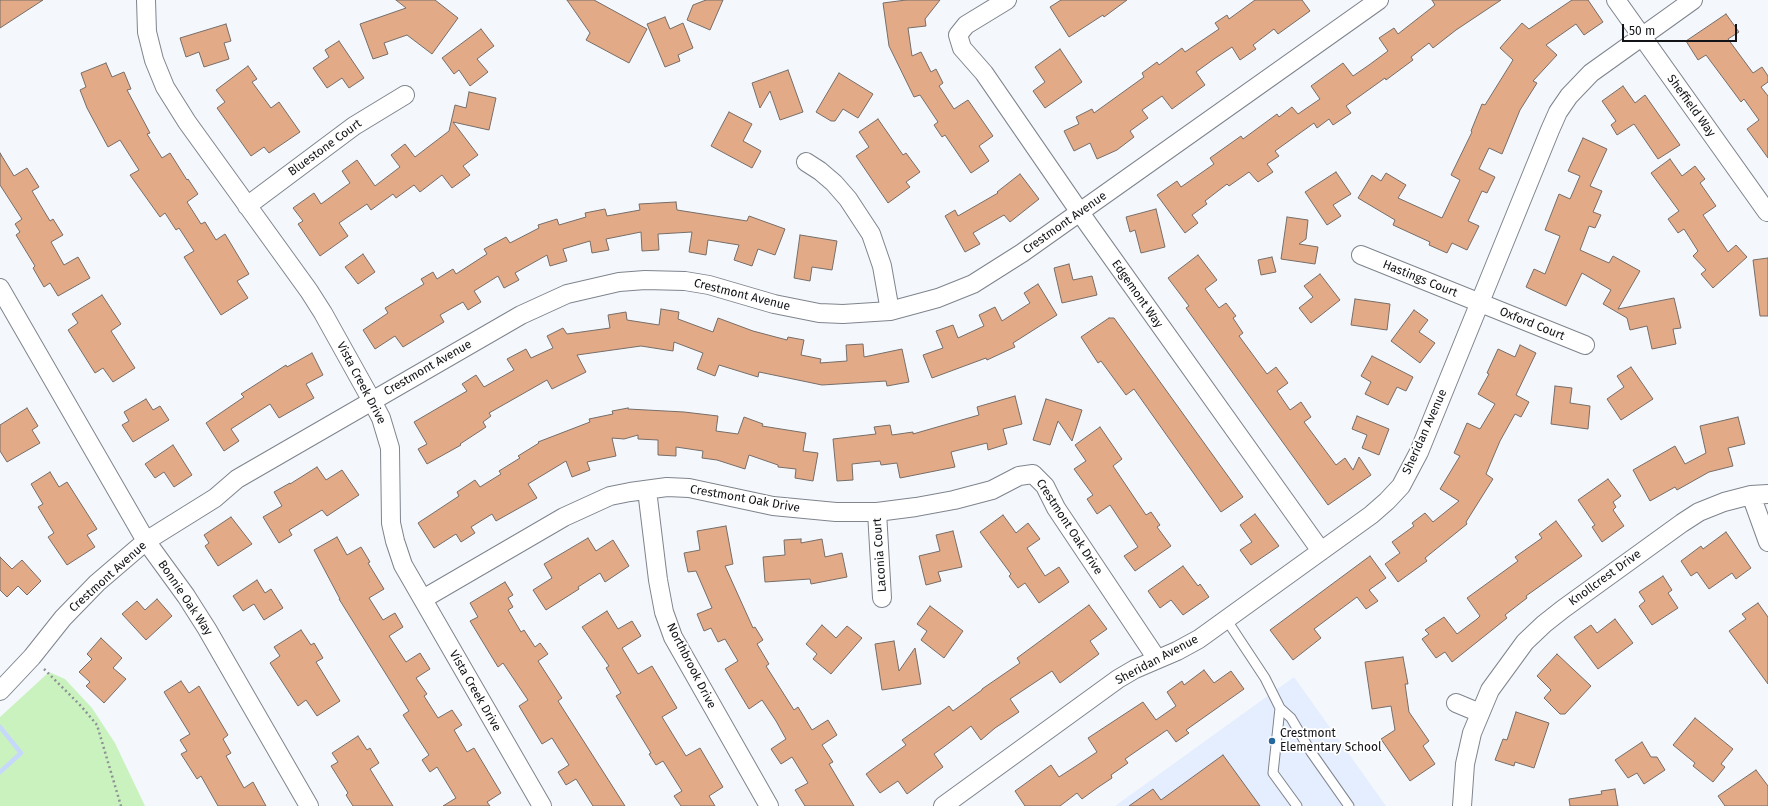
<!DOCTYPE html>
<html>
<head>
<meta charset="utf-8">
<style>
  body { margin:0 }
  #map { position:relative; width:1768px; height:806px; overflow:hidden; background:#f4f8fd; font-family:"Fira Sans",sans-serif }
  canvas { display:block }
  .scale { position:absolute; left:1622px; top:24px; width:115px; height:18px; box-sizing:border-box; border:2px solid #111316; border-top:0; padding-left:5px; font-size:12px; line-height:14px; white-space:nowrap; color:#111316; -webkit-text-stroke:3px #fff; paint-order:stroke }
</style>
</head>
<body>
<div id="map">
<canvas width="1768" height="806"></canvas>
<div class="scale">50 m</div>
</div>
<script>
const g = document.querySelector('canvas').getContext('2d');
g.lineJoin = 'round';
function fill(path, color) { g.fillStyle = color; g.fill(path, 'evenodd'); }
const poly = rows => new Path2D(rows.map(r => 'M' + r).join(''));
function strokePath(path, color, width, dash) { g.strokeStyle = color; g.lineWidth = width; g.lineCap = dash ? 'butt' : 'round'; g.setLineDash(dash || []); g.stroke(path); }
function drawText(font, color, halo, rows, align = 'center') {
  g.font = font + ' "Fira Sans",sans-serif'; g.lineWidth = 3.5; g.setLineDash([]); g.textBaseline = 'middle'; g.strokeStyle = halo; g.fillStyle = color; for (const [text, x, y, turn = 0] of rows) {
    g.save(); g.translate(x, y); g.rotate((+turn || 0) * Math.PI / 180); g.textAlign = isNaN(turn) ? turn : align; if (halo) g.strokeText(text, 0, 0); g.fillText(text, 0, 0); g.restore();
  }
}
fill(poly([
  [1294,677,1386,806,1115,806]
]), '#e5eefe');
fill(poly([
  [49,672,65,679,92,708,115,743,145,806,0,806,0,717]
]), '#caf2be');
strokePath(poly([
  [0,727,21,753,0,772]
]), '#c6d9fa', 4.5);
const building = poly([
  [0,0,43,0,0,28,0,0],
  [396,0,435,0,458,18,432,54,407,35,384,43,388,54,373,59,360,24,406,8,396,0],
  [567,0,594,0,647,29,629,63,586,40,590,33,567,0],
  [706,0,723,0,710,30,687,20,693,5,706,0],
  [906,0,940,0,925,19,926,26,908,28,912,56,921,52,931,72,936,69,943,83,939,86,954,109,968,100,993,136,979,146,989,161,971,173,945,135,942,137,934,125,938,122,920,95,914,97,889,46,883,3,906,0],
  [1061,0,1127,0,1104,17,1103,15,1069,37,1050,7,1061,0],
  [1255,0,1302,0,1310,11,1278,34,1274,29,1253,45,1256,49,1240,60,1232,47,1214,59,1196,72,1205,85,1172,109,1162,96,1142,110,1148,118,1130,131,1134,137,1117,150,1097,159,1090,143,1074,151,1064,131,1079,124,1076,117,1092,109,1094,113,1144,77,1142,73,1157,62,1159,65,1182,48,1185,52,1219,29,1215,23,1227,15,1229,19,1255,0],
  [1432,0,1501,0,1456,30,1433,48,1429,43,1411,57,1413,60,1386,80,1385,78,1346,106,1351,113,1333,125,1329,119,1317,128,1314,123,1275,151,1279,156,1267,164,1273,172,1258,182,1249,172,1229,186,1227,184,1205,201,1207,204,1192,215,1198,223,1185,233,1157,195,1177,181,1181,187,1214,164,1210,158,1241,136,1243,139,1277,114,1279,117,1292,107,1298,114,1320,99,1311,86,1343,63,1353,76,1369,65,1388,51,1379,38,1394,28,1398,34,1435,5,1432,0],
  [1572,0,1588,0,1603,22,1584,35,1576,24,1546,45,1557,55,1533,81,1537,83,1520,110,1502,154,1489,148,1479,169,1495,177,1487,193,1482,191,1468,221,1479,226,1467,250,1452,243,1447,253,1429,245,1430,242,1393,225,1395,220,1358,198,1372,175,1381,181,1386,173,1406,185,1398,198,1442,218,1460,180,1451,175,1472,132,1471,131,1482,104,1485,105,1513,60,1500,48,1522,23,1529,29,1572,0],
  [1726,14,1739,32,1728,39,1753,73,1762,67,1768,76,1768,82,1761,87,1768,96,1768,158,1747,129,1759,120,1744,99,1741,102,1706,55,1698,60,1686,41,1726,14],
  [665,17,670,29,683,23,693,48,678,55,680,61,665,67,647,24,665,17],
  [226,24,231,41,224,43,229,59,204,67,199,52,186,57,180,38,226,24],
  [481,29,494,46,477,59,488,72,470,86,459,70,454,74,442,58,481,29],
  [339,41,364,78,349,88,342,78,327,88,313,68,329,57,325,50,339,41],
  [1060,49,1082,82,1045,108,1033,91,1045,82,1035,67,1060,49],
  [106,63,112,77,124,72,131,89,127,90,150,133,147,134,162,158,170,153,187,180,188,179,198,194,187,202,201,224,205,222,216,240,225,234,249,274,237,281,248,298,221,315,184,257,194,251,179,228,176,230,165,213,160,217,130,175,139,170,120,140,108,147,87,108,80,90,86,87,81,73,106,63],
  [248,66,257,79,252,82,271,108,279,102,300,132,269,153,264,147,251,156,217,108,225,102,216,90,248,66],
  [788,70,803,112,780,120,770,91,760,108,752,83,788,70],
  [839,73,873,94,858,118,843,109,835,121,831,121,816,112,839,73],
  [1623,86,1635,103,1645,95,1680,145,1658,159,1634,124,1617,135,1611,125,1616,121,1602,101,1623,86],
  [469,92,496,98,489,130,453,122,478,155,463,166,470,175,452,188,442,175,420,192,414,185,396,198,393,194,371,210,367,204,339,223,348,236,320,256,298,224,303,221,293,208,314,193,321,204,350,183,342,171,357,160,375,186,400,167,391,155,405,144,415,157,449,131,455,105,466,108,469,92],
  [729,112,752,124,743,141,761,151,752,168,711,146,729,112],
  [878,119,903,155,906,153,920,172,906,182,910,187,888,203,856,156,869,147,859,132,878,119],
  [1583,138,1607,149,1590,186,1602,191,1593,212,1601,215,1595,228,1589,226,1580,250,1609,263,1613,256,1640,271,1618,309,1674,298,1681,328,1673,329,1676,344,1652,349,1647,326,1630,330,1627,318,1603,304,1611,290,1582,273,1566,306,1526,287,1534,269,1545,274,1560,236,1545,230,1559,194,1570,199,1580,176,1568,171,1583,138],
  [0,153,14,176,27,168,39,187,32,191,50,221,53,219,63,235,51,242,64,265,78,257,90,278,58,296,50,283,44,287,33,268,35,266,16,235,20,232,15,224,22,219,0,185,0,153],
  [1670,159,1682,176,1695,166,1705,179,1700,183,1716,206,1703,215,1728,252,1736,245,1747,257,1713,288,1701,274,1706,270,1693,256,1698,251,1684,229,1678,233,1668,219,1679,211,1651,173,1670,159],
  [1336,172,1351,194,1333,205,1341,216,1327,225,1305,192,1336,172],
  [1020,174,1039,199,1010,222,1004,215,973,233,980,244,965,252,945,216,955,210,958,216,998,193,997,192,1020,174],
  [676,202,677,210,747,221,749,216,785,229,775,255,758,249,752,266,734,260,739,245,708,240,706,255,689,252,692,232,658,234,659,250,642,251,641,232,606,239,609,250,592,253,590,241,563,249,567,261,550,266,547,255,515,273,519,280,504,288,498,276,474,291,481,302,468,310,463,302,440,315,444,322,403,347,395,336,375,349,363,330,388,313,385,308,424,284,421,279,433,272,437,279,453,269,456,274,487,254,484,249,506,237,510,243,539,228,538,225,557,219,559,225,586,217,585,213,605,209,607,216,640,210,639,204,676,202],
  [1156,209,1165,247,1141,253,1135,230,1130,232,1126,217,1156,209],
  [1287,217,1308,220,1306,239,1299,244,1318,247,1315,264,1281,259,1287,217],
  [800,235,837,241,832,270,812,267,810,281,794,278,800,235],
  [363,254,375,272,358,284,345,267,363,254],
  [1198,255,1217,280,1205,289,1219,308,1226,303,1236,316,1233,318,1243,333,1239,336,1267,374,1276,367,1288,383,1277,391,1290,410,1301,402,1311,417,1304,422,1336,465,1345,458,1353,470,1359,457,1371,475,1328,505,1186,308,1189,306,1168,278,1198,255],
  [1272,257,1276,272,1261,275,1258,260,1272,257],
  [1768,258,1768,316,1760,316,1753,260,1768,258],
  [1069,264,1073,280,1092,276,1097,295,1062,303,1054,268,1069,264],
  [1320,274,1340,300,1311,323,1299,308,1313,297,1304,286,1320,274],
  [1038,284,1057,315,1013,343,1015,347,987,360,986,358,932,378,923,355,943,348,936,331,953,325,958,338,984,326,979,315,995,307,1002,321,1030,303,1024,293,1038,284],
  [102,295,121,324,111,331,135,368,113,382,103,368,95,373,68,330,78,323,72,314,102,295],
  [1355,299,1390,304,1387,330,1351,325,1355,299],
  [661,309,679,312,678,319,713,332,718,318,753,331,787,340,788,337,804,340,801,355,821,359,820,363,847,361,846,345,863,344,864,357,902,349,909,382,887,386,886,381,822,385,759,372,758,377,719,365,715,376,697,369,703,353,674,342,673,351,641,346,577,355,586,372,552,389,547,380,489,413,491,416,483,422,486,427,460,444,461,445,427,464,418,449,427,444,414,422,467,391,462,384,476,375,484,387,514,370,507,359,526,349,531,358,553,348,547,336,563,328,567,334,610,328,608,315,626,312,627,320,659,325,661,309],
  [1414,310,1428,320,1419,332,1435,343,1420,363,1391,341,1414,310],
  [1109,318,1114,318,1243,497,1221,512,1134,389,1126,395,1101,361,1098,363,1081,337,1109,318],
  [1520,345,1536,353,1516,395,1529,402,1521,417,1515,414,1500,441,1486,474,1493,479,1466,522,1467,524,1425,558,1427,561,1398,582,1385,564,1400,553,1392,542,1414,526,1412,523,1425,513,1433,522,1459,501,1440,489,1460,456,1454,453,1467,423,1480,429,1495,404,1478,394,1489,374,1487,373,1498,349,1515,357,1520,345],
  [312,353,323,375,306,384,314,398,279,418,270,404,231,429,239,441,224,451,206,423,244,397,241,394,286,365,287,367,312,353],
  [1372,356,1413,377,1406,391,1397,387,1388,405,1365,394,1371,382,1361,376,1372,356],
  [1631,367,1653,399,1621,420,1607,399,1624,387,1617,376,1631,367],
  [1555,386,1572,388,1570,403,1590,406,1588,429,1551,424,1555,386],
  [1015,396,1022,424,1003,429,1007,444,988,450,987,443,951,452,955,467,900,478,897,463,881,465,880,461,852,464,853,480,837,481,833,439,876,434,874,427,890,425,892,435,913,432,913,434,979,415,977,407,1015,396],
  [146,399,153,410,160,406,169,420,133,442,122,425,129,421,124,412,146,399],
  [1046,399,1082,410,1072,441,1058,421,1050,445,1033,440,1046,399],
  [27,408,38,426,32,430,40,443,7,462,0,451,0,425,27,408],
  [628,408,628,409,684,412,718,416,716,431,738,434,744,417,763,424,762,426,806,433,803,451,818,453,813,481,795,478,796,469,778,467,778,465,749,455,745,469,717,460,702,458,703,451,676,447,676,456,658,455,658,440,638,439,638,435,624,439,612,438,616,456,587,462,590,470,572,477,566,461,528,484,537,498,496,521,492,514,471,527,475,533,461,542,456,534,434,548,418,523,459,496,457,492,475,480,480,487,501,474,499,471,520,458,518,456,539,443,538,442,590,422,589,419,613,414,612,411,628,408],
  [1357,416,1389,429,1379,455,1362,448,1367,435,1352,429,1357,416],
  [1738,417,1745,444,1728,448,1733,466,1709,472,1677,490,1675,487,1650,501,1633,470,1675,446,1685,464,1706,453,1700,426,1738,417],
  [1100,427,1122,459,1113,466,1146,515,1151,512,1160,525,1157,527,1171,546,1135,571,1124,556,1138,547,1110,505,1097,514,1087,499,1093,495,1074,469,1086,461,1075,445,1100,427],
  [173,445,192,475,174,487,164,472,155,478,145,464,173,445],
  [317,467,326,480,342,470,359,495,327,516,322,510,289,530,292,535,279,543,263,517,282,506,274,492,290,483,290,484,317,467],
  [50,472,59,487,67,482,97,529,87,535,95,547,67,565,48,537,54,533,38,507,43,504,31,484,50,472],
  [1608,479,1621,496,1613,502,1616,507,1613,510,1624,526,1602,542,1592,527,1595,525,1578,500,1608,479],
  [1255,514,1279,546,1251,565,1240,550,1252,542,1240,525,1255,514],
  [1003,515,1016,533,1028,523,1040,539,1027,548,1045,576,1059,567,1069,582,1039,603,1025,583,1018,588,1009,576,1011,574,980,532,1003,515],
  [231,517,252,544,218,566,205,546,209,543,204,535,231,517],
  [1556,521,1582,556,1526,596,1527,598,1505,615,1507,618,1452,662,1445,652,1436,658,1422,639,1429,634,1425,630,1444,617,1457,634,1477,619,1480,616,1467,598,1518,561,1515,557,1542,538,1539,534,1556,521],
  [726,526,733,564,725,566,753,628,755,627,763,640,757,644,769,664,766,666,794,710,798,707,812,730,828,720,837,735,822,745,833,762,829,764,854,806,805,806,795,790,808,783,792,757,781,764,771,749,786,739,776,721,762,700,749,709,725,669,738,661,725,639,718,642,711,628,704,631,697,614,712,608,696,571,688,572,684,553,700,550,697,531,726,526],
  [953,531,962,567,938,572,941,581,926,585,919,556,940,551,936,535,953,531],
  [1726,532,1751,568,1736,579,1732,573,1709,589,1697,572,1691,576,1681,561,1701,546,1703,549,1726,532],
  [337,537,347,555,361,547,370,562,368,563,384,589,369,598,383,620,395,613,403,627,389,636,406,662,420,653,430,669,416,678,427,694,424,696,438,718,452,710,462,725,454,730,467,752,474,748,501,793,487,802,490,806,443,806,456,798,437,767,430,772,422,760,429,755,403,715,409,711,339,599,340,599,314,550,337,537],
  [588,538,596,551,613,540,629,566,605,582,600,573,578,587,579,589,546,610,533,590,552,578,544,564,588,538],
  [801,539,801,543,822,539,825,557,842,553,847,577,811,584,810,579,765,582,763,557,785,555,784,540,801,539],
  [1370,556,1386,578,1369,590,1378,601,1366,609,1357,597,1314,629,1321,638,1293,660,1270,630,1370,556],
  [0,557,12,569,22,560,41,581,27,595,18,586,7,597,0,590,0,557],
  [1183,566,1198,586,1200,584,1209,597,1183,615,1171,600,1160,608,1148,591,1183,566],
  [1663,576,1672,590,1668,593,1678,608,1652,625,1639,606,1645,601,1639,592,1663,576],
  [257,580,265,593,271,589,283,608,264,620,254,604,243,611,233,596,257,580],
  [505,582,513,595,508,598,513,607,508,610,521,632,524,630,535,647,540,643,548,654,538,661,562,698,558,701,625,806,593,806,576,779,566,785,558,772,569,765,552,738,542,744,519,706,528,700,503,663,498,667,470,621,478,617,470,603,505,582],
  [157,599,172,616,146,640,122,614,137,601,145,610,157,599],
  [1758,603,1768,617,1768,684,1729,631,1746,619,1742,614,1758,603],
  [1089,605,1107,629,1090,641,1099,654,1060,683,1052,671,1010,699,1019,712,995,728,981,740,971,726,945,746,934,754,943,767,907,794,898,781,880,793,866,774,906,745,902,740,949,706,953,711,982,690,982,689,1020,663,1017,658,1089,605],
  [930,606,963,631,944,658,921,640,927,631,917,624,930,606],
  [607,611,618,629,632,621,641,636,622,648,638,674,652,666,661,681,677,708,662,717,686,756,700,748,723,787,709,796,715,806,681,806,674,796,682,791,663,761,656,765,649,754,651,753,616,696,621,693,606,668,609,666,582,627,607,611],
  [1615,619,1633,643,1598,669,1574,637,1591,625,1597,633,1615,619],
  [822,625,836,638,847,626,862,638,831,674,813,659,817,654,806,644,822,625],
  [301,630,311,645,314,643,323,658,316,662,340,701,317,716,306,700,298,706,270,663,280,656,274,647,301,630],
  [101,638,122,658,113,668,126,679,104,703,86,686,90,682,79,672,92,659,87,654,101,638],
  [894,641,899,671,915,648,921,684,882,690,875,644,894,641],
  [1557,654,1591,686,1565,714,1560,714,1544,698,1551,690,1537,676,1557,654],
  [1403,657,1408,684,1405,684,1409,712,1429,741,1423,746,1435,764,1410,781,1381,739,1395,730,1391,706,1372,709,1365,662,1403,657],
  [1204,670,1214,683,1231,671,1244,689,1186,730,1189,733,1176,742,1167,730,1125,759,1128,763,1111,775,1112,778,1097,788,1082,799,1077,793,1060,806,1025,806,1015,791,1051,765,1059,777,1076,766,1097,752,1088,738,1143,702,1156,720,1176,706,1167,692,1182,681,1184,685,1204,670],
  [181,681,189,693,199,686,228,735,223,739,231,753,226,756,244,788,253,782,266,806,218,806,201,776,197,779,181,754,187,751,180,740,190,734,164,692,181,681],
  [1516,712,1549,723,1534,768,1515,762,1514,766,1495,760,1503,739,1507,740,1516,712],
  [1695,718,1733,749,1721,764,1725,767,1713,782,1693,766,1695,763,1673,745,1695,718],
  [358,736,367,750,370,748,379,763,370,769,393,806,353,806,346,795,348,793,331,766,338,762,332,753,358,736],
  [1642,742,1651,757,1657,757,1665,770,1644,784,1637,773,1628,778,1615,760,1642,742],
  [1223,755,1260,806,1129,806,1153,789,1161,800,1223,755],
  [1756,770,1768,786,1768,806,1725,806,1718,796,1756,770],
  [1615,789,1618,806,1570,806,1569,799,1602,794,1601,791,1615,789]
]);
fill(building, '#e3aa87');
strokePath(building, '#766d68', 1);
const lane = poly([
  [1226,619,1265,678,1280,708,1291,718,1311,752,1349,806],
  [1280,708,1273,773,1297,806]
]);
const street = poly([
  [146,0,147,32,154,60,165,87,187,122,309,291,323,313,372,401,381,418,390,448,391,523,395,541,403,565,542,806],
  [1007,0,966,25,958,35,962,48,984,73,1088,224,1321,551],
  [1616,0,1767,212],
  [806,162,820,171,834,183,848,199,871,234,882,266,890,311],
  [247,206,354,126,405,95],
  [1361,255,1585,345],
  [0,288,146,541,186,596,207,629,309,806],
  [647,490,658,580,664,612,673,637,769,806],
  [1751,495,1768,542],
  [877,512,882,598],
  [423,599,564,517,610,496,630,492,667,487,689,488,773,506,836,512,877,512,916,507,954,500,992,490,1019,476,1033,474,1045,486,1056,508,1157,659],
  [0,691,32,657,63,618,97,583,146,541,215,498,237,479,521,315,567,294,619,282,645,280,685,281,709,285,774,304,819,313,843,314,890,311,938,298,973,284,1022,253,1379,0],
  [1456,703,1480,713],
  [943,806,1118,679,1135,669,1177,651,1199,639,1371,515,1387,501,1401,486,1419,452,1550,130,1558,112,1569,96,1591,73,1693,0],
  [1462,806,1465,764,1472,733,1490,690,1525,642,1544,624,1563,609,1682,523,1699,512,1724,502,1751,495,1768,494]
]);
strokePath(lane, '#7f848d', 11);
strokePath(street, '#7f848d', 20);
strokePath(poly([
  [44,669,81,706,97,725,121,806]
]), '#8e9195', 2.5, [2, 3]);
strokePath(lane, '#fff', 9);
strokePath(street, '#fff', 18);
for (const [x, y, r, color] of [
  [1272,741,4,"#26679d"]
]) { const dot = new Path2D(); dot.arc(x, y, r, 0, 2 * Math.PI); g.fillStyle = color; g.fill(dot); strokePath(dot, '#fff', 1.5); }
drawText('12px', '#111316', '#fff', [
  ["Sheffield Way",1691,106,54],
  ["Bluestone Court",325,148,-36],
  ["Crestmont Avenue",1065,223,-35],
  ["Hastings Court",1420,279,22],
  ["Edgemont Way",1137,294,55],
  ["Crestmont Avenue",742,295,14],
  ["Oxford Court",1532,324,22],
  ["Crestmont Avenue",428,368,-30],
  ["Vista Creek Drive",361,383,62],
  ["Sheridan Avenue",1425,432,-66],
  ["Crestmont Oak Drive",745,499,10],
  ["Crestmont Oak Drive",1069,527,57],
  ["Laconia Court",880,555,-94],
  ["Crestmont Avenue",108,577,-42],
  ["Knollcrest Drive",1605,578,-36],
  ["Bonnie Oak Way",185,598,56],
  ["Sheridan Avenue",1157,660,-28],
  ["Northbrook Drive",691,666,63],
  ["Vista Creek Drive",475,691,60]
]);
drawText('12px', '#111316', '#fff', [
  ["Crestmont",1280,734],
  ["Elementary School",1280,748]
], 'left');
</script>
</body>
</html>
